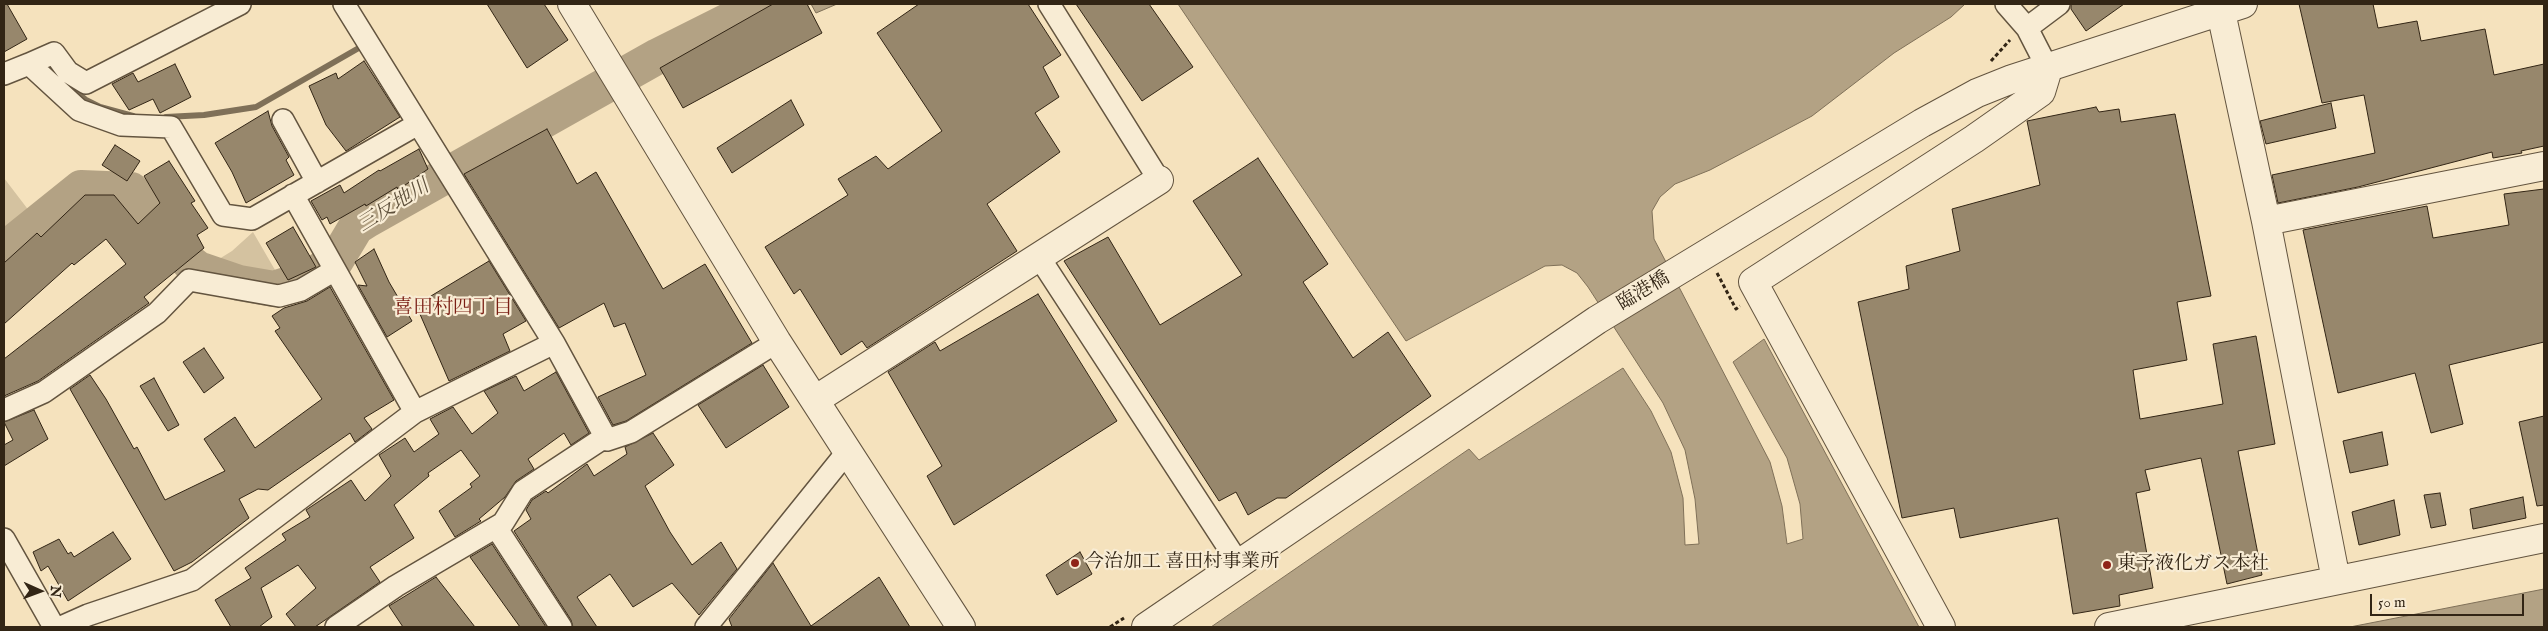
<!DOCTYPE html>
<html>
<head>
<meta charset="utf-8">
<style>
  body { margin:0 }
  #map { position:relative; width:2548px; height:631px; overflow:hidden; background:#f5e2bd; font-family:"IM FELL English",serif }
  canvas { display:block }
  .frame { position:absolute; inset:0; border:5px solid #322515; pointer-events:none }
  .north { position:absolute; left:15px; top:566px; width:50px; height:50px; -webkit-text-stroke:4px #f8ecd4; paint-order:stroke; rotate:92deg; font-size:14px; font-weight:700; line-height:20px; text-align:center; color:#322515 }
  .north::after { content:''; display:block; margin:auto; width:18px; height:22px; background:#322515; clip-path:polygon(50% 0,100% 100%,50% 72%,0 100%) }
  .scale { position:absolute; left:2370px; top:594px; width:154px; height:22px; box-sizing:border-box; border:2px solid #322515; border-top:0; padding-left:6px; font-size:15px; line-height:18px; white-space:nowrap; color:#322515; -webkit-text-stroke:4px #f8ecd4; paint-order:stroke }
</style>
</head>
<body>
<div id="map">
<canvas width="2548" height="631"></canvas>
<div class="frame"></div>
<div class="north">N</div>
<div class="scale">50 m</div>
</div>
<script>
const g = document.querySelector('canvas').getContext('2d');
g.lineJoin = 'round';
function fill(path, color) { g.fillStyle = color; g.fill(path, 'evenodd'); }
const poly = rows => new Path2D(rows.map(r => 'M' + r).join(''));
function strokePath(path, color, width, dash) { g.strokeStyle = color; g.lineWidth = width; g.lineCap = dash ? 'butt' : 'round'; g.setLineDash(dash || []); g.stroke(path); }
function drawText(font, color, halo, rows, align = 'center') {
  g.font = font + ' "IM FELL English","Noto Serif JP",serif'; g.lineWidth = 4.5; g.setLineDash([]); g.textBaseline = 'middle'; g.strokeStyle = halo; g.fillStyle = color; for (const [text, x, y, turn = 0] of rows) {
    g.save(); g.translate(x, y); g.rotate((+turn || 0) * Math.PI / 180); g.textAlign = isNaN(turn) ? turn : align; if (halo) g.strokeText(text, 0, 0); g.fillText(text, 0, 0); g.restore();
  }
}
fill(poly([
  [4,178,33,216,4,244],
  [253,232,282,282,274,286,219,272,211,264,232,251]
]), '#d4c2a0');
const water = poly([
  [811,4,837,4,816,13,811,4],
  [1178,4,1965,4,1951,17,1894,53,1812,116,1710,170,1675,184,1660,197,1652,211,1654,239,1770,462,1782,506,1787,544,1803,539,1800,504,1787,458,1733,362,1764,339,1919,627,1211,627,1469,449,1479,460,1623,368,1651,411,1671,452,1683,498,1685,545,1699,544,1695,499,1685,450,1663,403,1588,287,1577,273,1562,265,1545,266,1406,341,1178,4],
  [77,185,82,192,4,256,4,246,77,185],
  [2544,589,2544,627,2350,627,2544,589]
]);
fill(water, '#b3a284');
strokePath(water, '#7f7058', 1);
strokePath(poly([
  [50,67,59,77,86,100,100,107,133,116],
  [166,117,204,115,256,107,364,45]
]), '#7f7058', 6);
strokePath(poly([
  [4,250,81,188,131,190,189,262,198,269,239,283,274,289,302,280,335,262,356,227,367,220,658,56,762,4]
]), '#b3a284', 36);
const building = poly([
  [4,4,7,4,27,39,4,52,4,4],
  [487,4,544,4,568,40,527,68,487,4],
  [773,4,807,4,822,33,683,108,660,68,773,4],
  [919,4,1028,4,1061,55,1043,67,1059,97,1035,113,1060,152,987,204,1017,251,867,348,862,341,841,355,800,289,794,294,765,247,848,195,838,179,876,156,888,169,942,131,877,33,919,4],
  [1076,4,1149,4,1193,67,1142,101,1076,4],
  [2071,4,2124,4,2086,31,2071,9,2071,4],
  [2299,4,2373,4,2378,28,2417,21,2421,41,2485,29,2494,75,2544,64,2544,146,2521,151,2522,153,2493,158,2492,152,2358,187,2278,203,2272,175,2375,153,2364,95,2322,103,2299,4],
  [364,61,400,117,346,151,326,125,309,86,336,73,338,79,364,61],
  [175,64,191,97,160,113,153,99,129,110,112,84,133,73,138,82,175,64],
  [791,100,804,125,732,173,717,148,791,100],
  [2331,103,2336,128,2266,144,2260,121,2331,103],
  [2096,107,2099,112,2119,109,2121,122,2175,114,2211,296,2177,302,2187,360,2133,370,2140,419,2223,404,2213,344,2256,336,2275,444,2238,451,2262,575,2227,584,2201,458,2145,470,2150,490,2136,493,2153,588,2119,595,2120,606,2073,614,2058,518,1960,538,1954,508,1902,518,1858,302,1909,289,1906,266,1960,251,1952,209,2040,185,2027,121,2096,107],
  [268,111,272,126,289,157,286,160,294,175,246,203,232,172,215,143,268,111],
  [547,129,577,184,596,172,663,289,705,264,752,343,626,421,613,425,598,397,646,375,625,323,614,327,604,303,559,328,464,174,547,129],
  [115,145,140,161,127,181,102,165,115,145],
  [419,149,428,169,398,190,397,187,366,206,365,204,330,224,327,217,322,220,311,201,340,185,344,193,379,170,380,171,419,149],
  [1258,158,1328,264,1303,282,1353,358,1388,332,1431,396,1286,498,1277,498,1248,515,1236,492,1219,501,1064,261,1108,237,1160,325,1242,275,1193,201,1258,158],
  [169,161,195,201,191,203,208,228,197,235,204,248,144,297,149,303,38,381,4,396,4,359,126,264,106,239,74,265,72,263,4,324,4,263,37,233,41,237,85,195,114,195,138,224,160,203,144,176,169,161],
  [2544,189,2544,342,2449,365,2463,424,2431,433,2415,373,2338,393,2303,230,2427,206,2433,238,2509,225,2504,194,2544,189],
  [293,227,316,267,288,280,266,243,293,227],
  [374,249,389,282,412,321,387,337,358,285,367,286,355,262,374,249],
  [489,261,526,321,503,334,510,351,449,381,416,305,489,261],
  [330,287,394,400,364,418,372,429,355,442,350,433,268,490,258,489,239,499,249,518,192,562,174,571,70,389,90,375,106,399,134,449,137,447,165,500,225,471,204,439,235,417,255,448,322,399,275,331,280,328,272,316,284,308,307,301,330,287],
  [1038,294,1117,421,954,525,927,476,942,466,888,372,935,342,940,351,1038,294],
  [204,348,224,378,204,393,183,362,204,348],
  [763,365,789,407,726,448,698,405,763,365],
  [556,372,589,433,571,445,564,433,528,459,534,469,516,481,505,497,479,519,481,521,455,537,439,511,472,487,470,484,480,476,461,450,428,473,429,476,394,505,414,538,370,567,380,582,315,627,296,627,286,614,316,588,298,565,261,588,272,617,259,627,231,627,215,600,251,578,245,568,286,540,282,534,310,517,306,510,351,480,365,501,391,476,379,455,405,438,414,452,439,434,430,419,453,407,472,434,498,413,484,391,516,376,524,391,556,372],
  [154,378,179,425,168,431,140,386,154,378],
  [34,410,48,439,4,466,4,445,13,440,4,422,34,410],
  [2544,416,2544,505,2537,506,2519,422,2544,416],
  [2382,432,2388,465,2350,473,2343,441,2382,432],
  [653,433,674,465,645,486,670,532,692,565,721,542,737,569,699,615,672,583,633,607,610,574,577,597,597,627,573,627,571,620,514,531,531,519,526,510,532,500,546,491,548,493,587,464,594,476,627,454,625,447,653,433],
  [2440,493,2446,525,2431,528,2424,495,2440,493],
  [2523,497,2526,518,2473,529,2470,509,2523,497],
  [2394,500,2400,535,2359,545,2352,512,2394,500],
  [113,532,131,559,68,601,48,566,41,571,33,552,59,539,68,554,71,552,74,557,113,532],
  [492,544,546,627,520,627,470,557,492,544],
  [1080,552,1092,574,1057,595,1046,575,1080,552],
  [773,563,811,626,879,577,910,627,732,627,729,619,773,563],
  [436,577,475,627,403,627,389,606,436,577]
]);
fill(building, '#97876c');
strokePath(building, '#322515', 1);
const minor = poly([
  [344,4,554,343,607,440,631,432,777,342],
  [1049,4,1159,180],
  [2006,4,2027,28,2048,69],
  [2027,28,2059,4],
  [29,64,54,53,68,72,86,83,240,4],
  [4,74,29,64,79,110,121,125,171,127,223,215,252,219,418,124],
  [283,120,317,182],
  [293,195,415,412],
  [1039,257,1239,564],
  [4,410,44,392,157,313,189,280,279,296,301,290,335,270],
  [496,527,561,627],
  [4,539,54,627],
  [61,627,88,615,192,580,415,412,554,343],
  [336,627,396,586,503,523,523,491,605,437],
  [706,627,847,452]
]);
const tertiary = poly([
  [572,4,777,342,961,627],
  [2221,12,2266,221,2336,580],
  [2266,221,2544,166],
  [815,400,1159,180],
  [1146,627,1597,320,1922,123,1977,93,2012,79,2243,4],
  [1941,627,1753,282,1974,139,2041,92,2048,69],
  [2109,627,2544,538]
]);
strokePath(minor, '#63543f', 24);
strokePath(tertiary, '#63543f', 30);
strokePath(poly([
  [1991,61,2010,40],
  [1717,273,1736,309,1740,306],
  [1110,627,1124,618]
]), '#322515', 3, [4, 2.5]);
strokePath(minor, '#f8ecd4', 21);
strokePath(tertiary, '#f8ecd4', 28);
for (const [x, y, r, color] of [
  [1075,563,5,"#8f2418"],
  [2107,565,5,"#8f2418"]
]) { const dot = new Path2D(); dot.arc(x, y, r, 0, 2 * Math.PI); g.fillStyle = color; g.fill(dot); strokePath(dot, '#f8ecd4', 2); }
drawText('19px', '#322515', '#f8ecd4', [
  ["臨港橋",1644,292,-31]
]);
drawText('19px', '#322515', '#f8ecd4', [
  ["今治加工 喜田村事業所",1085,563],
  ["東予液化ガス本社",2117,565]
], 'left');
drawText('italic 20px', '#5f513c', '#f8ecd4', [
  ["三反地川",394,207,-32]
]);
drawText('20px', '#7a1f14', '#f8ecd4', [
  ["喜田村四丁目",453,309]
]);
</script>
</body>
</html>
